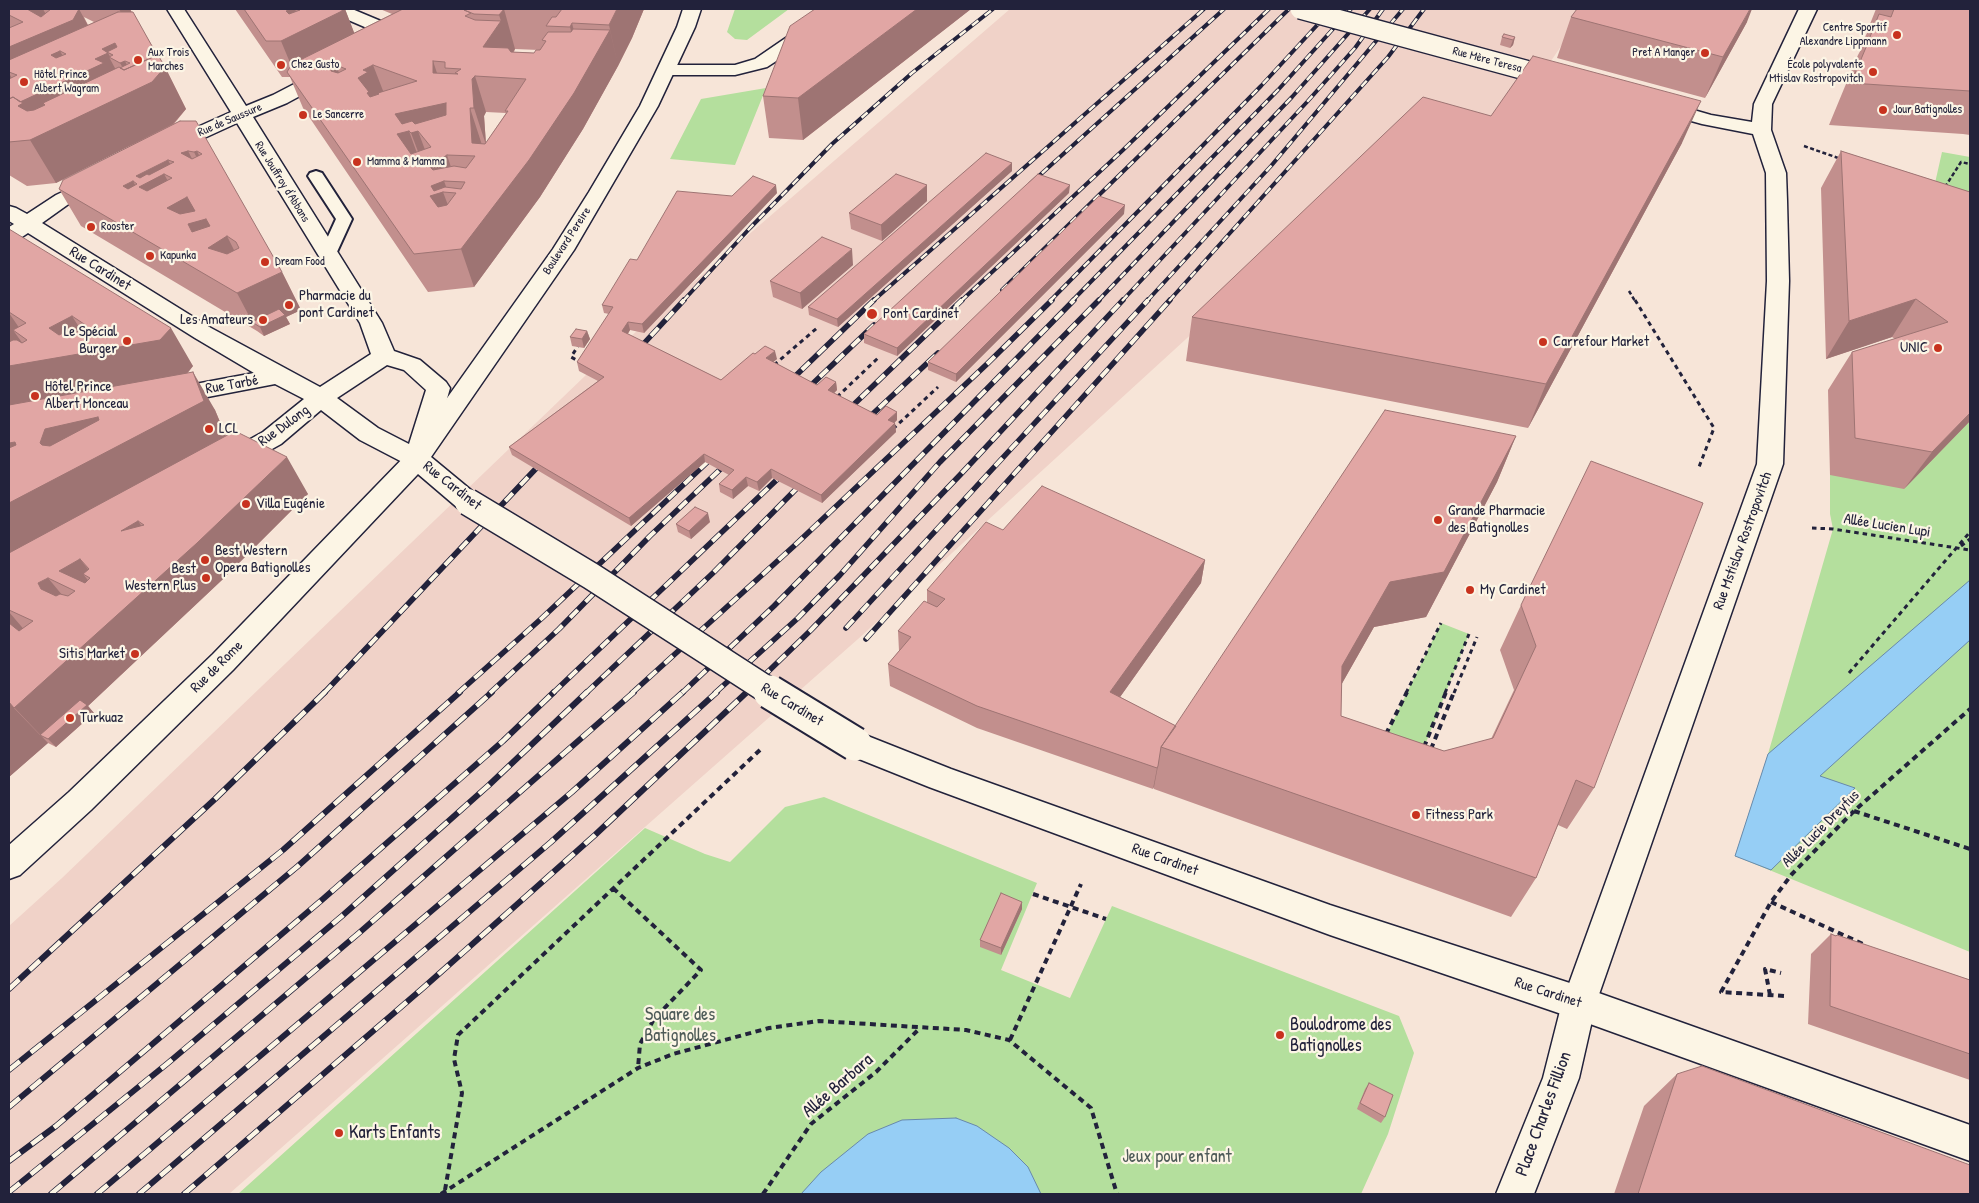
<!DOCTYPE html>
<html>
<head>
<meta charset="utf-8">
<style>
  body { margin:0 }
  #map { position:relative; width:1979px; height:1203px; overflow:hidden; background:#f7e5d8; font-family:"Patrick Hand",sans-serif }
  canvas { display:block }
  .frame { position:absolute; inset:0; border:10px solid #22223b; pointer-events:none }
</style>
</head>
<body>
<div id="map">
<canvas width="1979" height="1203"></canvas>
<div class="frame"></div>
</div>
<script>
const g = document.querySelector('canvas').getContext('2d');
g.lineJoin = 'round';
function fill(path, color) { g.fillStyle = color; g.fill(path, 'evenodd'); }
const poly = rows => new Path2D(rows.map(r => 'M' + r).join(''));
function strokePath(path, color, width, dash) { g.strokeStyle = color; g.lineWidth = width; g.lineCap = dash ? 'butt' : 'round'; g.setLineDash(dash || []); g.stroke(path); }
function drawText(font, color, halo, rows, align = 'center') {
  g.font = font + ' "Patrick Hand",sans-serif'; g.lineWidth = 4.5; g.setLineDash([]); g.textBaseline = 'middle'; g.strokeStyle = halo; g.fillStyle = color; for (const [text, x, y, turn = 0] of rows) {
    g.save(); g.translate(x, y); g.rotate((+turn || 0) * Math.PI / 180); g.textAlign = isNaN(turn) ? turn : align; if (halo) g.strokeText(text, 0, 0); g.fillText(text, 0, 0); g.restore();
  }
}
fill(poly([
  [1010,9,1586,9,1553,58,1475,157,1408,136,858,639,229,1194,9,1194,9,926,62,878,586,375]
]), '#f0d2c8');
fill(poly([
  [735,9,789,9,747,40,735,39,727,32],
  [766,88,735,165,670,159,701,99],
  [1942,152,1970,157,1970,230,1933,192],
  [1970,418,1970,952,1735,856,1768,754,1833,529,1830,514,1830,475],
  [1441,623,1469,634,1408,788,1368,772],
  [824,797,1037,883,1001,970,1070,998,1112,906,1399,1016,1414,1053,1388,1134,1361,1194,238,1194,645,828,705,854,730,862,785,807]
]), '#b4df9d');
const water = poly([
  [1970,580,1970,640,1820,776,1855,788,1771,870,1735,856,1768,754,1970,580],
  [956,1118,977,1126,1009,1148,1028,1167,1041,1194,801,1194,821,1172,868,1134,902,1120,956,1118]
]);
fill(water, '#96cef5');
strokePath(water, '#6889ab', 1);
const lane = poly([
  [316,171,322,173,352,219,336,254,334,258,328,259,322,258,320,254,336,219,308,176,310,173,316,171]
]);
const street = poly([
  [167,9,184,9,246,106,273,95,323,69,329,67,335,69,338,73,335,77,287,103,253,117,382,323,394,351,420,360,446,382,450,388,430,459,426,465,417,468,408,465,360,440,321,410,281,444,238,468,229,471,220,468,216,462,220,456,263,432,304,399,275,384,166,405,158,403,154,397,158,391,254,373,195,338,28,233,16,241,9,243,9,227,14,224,9,221,9,206,16,208,27,214,56,195,92,178,99,176,106,178,109,182,106,186,70,203,42,223,211,328,320,387,371,354,360,323,237,123,176,151,169,153,162,151,159,147,162,143,231,112,167,9],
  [387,365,404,370,426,390,409,444,378,428,337,398,387,365],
  [329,9,352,9,407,32,410,36,407,40,401,41,395,40,332,13,329,9],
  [828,9,848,9,807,41,767,67,735,75,667,75,661,74,658,70,661,66,667,65,735,65,755,59,828,9],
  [1799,9,1817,9,1772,104,1771,130,1786,173,1787,201,1789,281,1783,464,1596,1003,1579,1078,1534,1194,1496,1194,1543,1078,1562,1003,1757,464,1767,281,1766,173,1753,134,1702,124,1652,110,1650,106,1652,102,1659,100,1711,115,1752,122,1754,104,1799,9]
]);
const secondary = poly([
  [683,9,701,9,695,27,658,106,574,250,431,457,477,495,481,502,477,509,468,511,459,509,418,474,233,670,91,810,20,875,9,879,9,845,69,792,213,654,408,453,553,249,589,192,640,106,677,27,683,9],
  [855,731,951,769,1330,905,1579,986,1970,1125,1970,1161,1579,1020,1330,935,929,787,844,753,840,744,844,735,855,731]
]);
strokePath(lane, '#22223b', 4);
strokePath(street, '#22223b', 3);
strokePath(secondary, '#22223b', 3);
strokePath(poly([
  [1804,146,1841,159],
  [1945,187,1961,162,1970,164],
  [1629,291,1635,301]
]), '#22223b', 2.5, [4, 2.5]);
strokePath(poly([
  [1635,300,1714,428,1699,467],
  [580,343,571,357,580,362],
  [774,365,817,328],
  [837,397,878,358],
  [893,429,938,387],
  [1812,528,1833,529,1970,550],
  [1961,546,1970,539],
  [1849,673,1970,532],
  [1406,693,1441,623],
  [1445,693,1469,634],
  [1454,693,1477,637]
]), '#22223b', 3, [4.5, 4]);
strokePath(poly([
  [1386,734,1407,692],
  [1424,747,1446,692],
  [1431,749,1454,692],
  [1854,811,1970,849],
  [613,888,701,970,654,1019,640,1044,638,1068],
  [1033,894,1106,919],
  [1771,902,1863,944],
  [1770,995,1765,969,1781,973],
  [1784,996,1721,992,1771,902,1792,874,1854,811,1970,709],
  [1010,1040,1081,884],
  [445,1190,462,1093,454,1059,458,1035,761,749],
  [441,1194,638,1068,673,1054,769,1028,819,1021,966,1030,1009,1040,1091,1108,1117,1194],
  [763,1194,811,1124,876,1072,920,1028]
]), '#22223b', 4, [6, 4.5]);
fill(lane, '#fcf5e5');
fill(street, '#fcf5e5');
fill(secondary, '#fcf5e5');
const railFar2 = poly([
  [1030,184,1224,9],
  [1002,290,1289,9],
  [683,301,750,228,832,144,912,73,993,9],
  [873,301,1204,9],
  [961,301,1123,150,1269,9],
  [1050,301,1261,86,1332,9],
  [1072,301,1278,90,1351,9],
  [1098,301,1292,97,1370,9],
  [1122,301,1307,102,1355,48,1383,9],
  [1147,301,1271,166,1403,9],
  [1169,301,1388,57,1424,9]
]);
const railFar1 = poly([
  [636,352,684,300],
  [786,385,874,300],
  [804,392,874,325],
  [845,413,962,300],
  [863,423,938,353],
  [846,628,1148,300],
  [866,639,1170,300],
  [324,693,545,459],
  [458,693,542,618,717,453],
  [490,693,559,629,650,536,730,460],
  [553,693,786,471],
  [586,693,714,572,806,479],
  [632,693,794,546,987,364,1052,300],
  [682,693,774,606,1074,300],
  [715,693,798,618,840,575,940,462,1099,300],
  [746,693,811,630,960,475,1123,300]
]);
const rail = poly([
  [9,989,215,799,325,692],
  [9,1070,283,850,460,692],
  [9,1107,298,866,492,692],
  [9,1161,56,1126,323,899,503,741,554,692],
  [9,1192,168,1063,342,916,489,785,587,692],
  [51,1194,359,933,634,692],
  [97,1194,572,792,683,692],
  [139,1194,551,842,717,692],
  [184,1194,423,988,595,835,747,692]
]);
strokePath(railFar2, '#22223b', 4);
strokePath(railFar1, '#22223b', 5.5);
strokePath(rail, '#22223b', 6);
strokePath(railFar2, '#fcf5e5', 2.5, [8]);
strokePath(railFar1, '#fcf5e5', 4, [11]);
strokePath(rail, '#fcf5e5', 4.5, [14]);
const streetBridge = poly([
  [1300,9,1551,77]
]);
const secondaryBridgeFar1 = poly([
  [468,502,591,576,772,693]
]);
const secondaryBridge = poly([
  [770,692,855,744]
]);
strokePath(streetBridge, '#22223b', 22, []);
strokePath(secondaryBridgeFar1, '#22223b', 29, []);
strokePath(secondaryBridge, '#22223b', 37, []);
strokePath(streetBridge, '#fcf5e5', 19);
strokePath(secondaryBridgeFar1, '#fcf5e5', 26);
strokePath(secondaryBridge, '#fcf5e5', 33);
fill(poly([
  [9,9,130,9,165,67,186,109,174,124,180,121,282,272,301,310,286,317,290,324,264,336,257,331,81,226,59,189,133,144,56,183,27,186,9,175],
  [84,17,94,22,88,25],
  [235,9,345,9,354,33,392,14,380,9,644,9,632,38,618,66,583,129,540,197,474,287,428,292,303,108,290,77,282,77],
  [515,49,539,50,534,53,514,52],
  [486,112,506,113,486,143,484,116],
  [815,9,971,9,803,140,769,138,763,96],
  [1876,9,1970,9,1970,135,1963,134,1829,125,1858,55,1865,42,1863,41,1871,25,1870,24],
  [1571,17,1747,22,1705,98,1557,58],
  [1502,37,1515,37,1513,45,1510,48,1500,45],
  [1491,116,1682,143,1528,428,1186,361,1192,317],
  [1841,151,1970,192,1970,421,1904,489,1830,475,1828,390,1852,352,1895,339,1892,337,1826,359,1821,188],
  [1012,163,1012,171,838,327,809,315,808,307],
  [777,193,644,333,630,330,628,334,721,380,755,354,777,359,773,362,817,385,836,382,837,390,834,393,877,415,897,420,894,423,895,423,896,432,822,503,772,478,759,491,748,486,733,499,720,492,719,484,729,475,705,462,631,526,512,455,509,447,598,381,579,371,577,362,609,314,604,313,602,305,637,260,732,196],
  [1069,193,897,356,864,343,864,334],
  [927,201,882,241,851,229,849,213],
  [1124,214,956,382,928,370,928,362],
  [9,229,193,366,187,374,215,410,226,436,308,494,222,580,88,706,94,713,56,747,48,743,9,777],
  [853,265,802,309,773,297,770,281],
  [587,331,590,339,584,348,572,346,570,337],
  [1516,436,1497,482,1426,617,1374,627,1341,685,1341,716,1444,751,1491,739,1514,690,1500,650,1521,605,1594,788,1567,829,1558,825,1536,878,1511,917,1154,789,1154,787,1153,789,977,728,890,686,888,664,899,651,898,631,927,603,927,590,1003,530,1205,560,1201,583,1120,697,1176,726],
  [710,522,691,539,678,532,676,524],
  [1022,902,1022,909,1001,955,980,947,980,940],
  [1831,934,1970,980,1970,1080,1808,1024,1811,954],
  [1677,1074,1970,1194,1614,1194,1644,1106],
  [1369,1083,1385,1117,1381,1123,1357,1109,1365,1089]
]), '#c28f8d');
fill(poly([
  [27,9,43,9,53,28,79,9,98,44,66,54,60,51,75,77,95,59,102,49,115,43,132,74,165,67,186,109,173,124,56,183,30,140,9,142,9,73,24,100,17,75,9,72,9,30,17,43],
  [108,53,113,55,120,63,127,75,116,70,109,57,111,58],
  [43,103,45,105,57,127],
  [119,9,130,9,142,33,133,37],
  [291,9,295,9,304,30,342,9,345,9,357,40,296,77,281,41,286,11],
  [504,9,515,49,497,77,483,47,501,21,499,15],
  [617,9,644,9,632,38,618,66,609,25],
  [917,9,971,9,803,140,798,98],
  [1750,9,1752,9,1747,22,1705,98,1723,57],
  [572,23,582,64,580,68,570,27],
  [610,30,618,66,583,129,540,197,474,287,461,249],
  [1515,37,1513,45,1510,48,1513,40],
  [433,61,445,97,446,103,458,140,418,131,431,166,447,155,456,182,444,181,448,192,443,192,457,229,444,233,430,196,425,170,411,133,409,131,422,167,411,171,397,134,395,114,433,73],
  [336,65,350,101,331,71,331,67],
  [373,65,387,101,378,93,382,103,383,129,358,78,363,70],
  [475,76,486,112,484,116,486,145,474,108,472,79],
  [1701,101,1682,143,1528,428,1546,384],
  [470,108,482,145,472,143],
  [188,151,207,188,181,153],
  [197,151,215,188,212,189,194,152],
  [168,160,187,197,172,178,164,174,179,201,187,197,206,219,227,236,246,274,228,285,139,187,136,176],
  [1012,163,1012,171,838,327,837,319],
  [133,181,153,219,123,186],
  [776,185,777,193,644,333,642,324],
  [927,185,927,201,882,241,881,225],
  [1070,185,1069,193,897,356,897,348],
  [1125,205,1124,214,956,382,956,374],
  [852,249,853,265,802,309,800,293],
  [282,272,301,310,286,317,290,324,264,336,260,327,252,322,257,331,237,293],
  [1916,299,1892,337,1826,359,1849,321],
  [9,313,33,348,27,340,13,330,28,351,9,347],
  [72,316,95,352,171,328,193,366,183,378,9,409,9,366,49,328],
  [628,322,630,330,624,339,622,331],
  [587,331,590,339,584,348,582,339],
  [775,351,777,359,767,367,766,358],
  [193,372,215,410,227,439,9,557,9,503,40,443,45,429],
  [836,382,837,390,829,398,828,390],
  [897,412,897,420,889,428,888,420],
  [1970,413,1970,421,1904,489,1932,452],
  [895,423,896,432,822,503,821,495],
  [1516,436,1497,482,1426,617,1374,627,1327,710,1342,666,1390,582],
  [15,442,43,480,9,500,9,443],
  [704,454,705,462,631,526,629,518],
  [287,457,308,494,222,580,88,706,94,713,56,747,48,739,40,735,14,708],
  [771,469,772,478,759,491,757,482],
  [746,477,748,486,733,499,732,490],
  [708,513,710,522,691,539,689,531],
  [138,521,164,558,121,531],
  [80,559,109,596,90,578,83,574,103,599,59,571],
  [1205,560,1201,583,1108,714,1110,692],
  [48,578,78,614,41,589,38,583],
  [9,612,27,633,9,638],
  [9,702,48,743,9,777],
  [1158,766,1154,787,1153,789,1157,768],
  [1022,902,1022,909,1001,955,1001,948]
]), '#9e7473');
const building = poly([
  [9,9,28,9,27,9,41,17,51,9,50,9,79,9,73,20,9,47,9,28,23,22,9,15,9,9],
  [244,9,291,9,286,11,289,14,300,10,298,9,342,9,342,11,281,41,266,41,244,9],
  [403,9,467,9,464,10,471,13,465,16,475,20,501,21,483,47,508,48,511,52,534,53,536,50,540,50,546,41,542,40,548,32,571,32,573,29,610,30,574,93,529,160,461,249,414,254,287,72,292,64,403,9],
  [433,61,445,62,445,68,461,69,455,73,458,74,433,73,433,61],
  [336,65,346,69,338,73,331,71,331,67,336,65],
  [373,65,417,81,378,93,379,94,370,97,367,93,369,92,358,78,368,72,363,70,373,65],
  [475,76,526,79,505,111,508,111,485,144,472,143,470,108,474,108,472,79,475,76],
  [446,103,446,115,415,124,412,121,402,124,395,114,446,103],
  [409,131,411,133,418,131,431,147,411,154,397,134,409,131],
  [447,155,475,156,466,168,454,166,433,170,430,167,441,163,439,160,447,155],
  [444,181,465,182,461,189,445,187,434,191,431,186,444,181],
  [443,192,456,193,447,205,438,207,430,196,443,192],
  [467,9,504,9,499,15,474,14,464,10,467,9],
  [523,9,617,9,609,25,572,23,570,27,546,26,552,17,556,17,562,9,523,9],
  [815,9,917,9,798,98,763,96,790,26,815,9],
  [1577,9,1750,9,1723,57,1571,17,1577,9],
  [1894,9,1970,9,1970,91,1851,83,1867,45,1871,46,1871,43,1868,42,1879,14,1891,17,1894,9],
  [118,12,133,12,157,55,124,70,120,68,130,63,125,61,120,63,109,57,113,55,107,52,117,47,115,43,102,49,108,53,95,59,104,63,20,102,13,97,9,99,9,79,17,75,9,72,9,60,118,12],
  [60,51,66,54,56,58,51,55,60,51],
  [1504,34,1515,37,1513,40,1502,37,1504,34],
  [158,55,165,67,152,82,30,140,9,142,9,99,13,97,23,103,18,106,27,111,34,110,45,105,43,103,119,67,124,70,158,55],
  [1533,56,1701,101,1546,384,1192,317,1423,97,1491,116,1533,56],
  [180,121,196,121,282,272,237,293,59,189,63,180,180,121],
  [188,151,194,152,197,151,202,154,192,159,181,153,188,151],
  [168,160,174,162,149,175,147,174,140,178,136,176,168,160],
  [164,174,172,178,147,191,139,187,164,174],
  [133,181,137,184,128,189,123,186,133,181],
  [187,197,195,211,180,214,167,208,187,197],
  [206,219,210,226,192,232,188,224,206,219],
  [227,236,236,242,239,248,227,254,208,248,227,236],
  [1841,151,1970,192,1970,413,1932,452,1855,438,1852,352,1948,322,1916,299,1849,321,1841,151],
  [986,153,1012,163,837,319,808,307,986,153],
  [896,174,927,185,881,225,849,213,896,174],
  [1038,174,1070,185,897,348,864,334,1038,174],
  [753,176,776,185,642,324,628,322,622,331,721,380,753,353,755,354,765,346,775,351,766,358,817,385,826,377,836,382,828,390,877,415,886,406,897,412,888,420,895,423,821,495,771,469,757,482,746,477,732,490,719,484,734,470,704,454,629,518,509,447,604,377,577,362,613,307,602,305,630,259,637,260,677,191,732,196,753,176],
  [1099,196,1125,205,956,374,928,362,1099,196],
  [9,229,171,328,160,340,9,366,9,342,13,340,17,340,22,343,27,340,13,330,26,323,9,312,9,229],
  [72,316,87,326,74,334,70,330,59,335,49,328,72,316],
  [822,237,852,249,800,293,770,281,822,237],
  [279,309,285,315,260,327,252,322,279,309],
  [576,329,587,331,582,339,570,337,576,329],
  [193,372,204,401,9,503,9,448,16,445,15,442,9,443,9,405,193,372],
  [98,417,99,420,50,446,42,445,40,443,45,429,98,417],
  [1385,410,1516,436,1444,572,1390,582,1342,666,1341,716,1444,751,1493,738,1536,646,1521,605,1591,461,1703,503,1594,788,1576,780,1536,878,1161,747,1385,410],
  [235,431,287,457,197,543,14,708,9,702,9,623,19,631,33,621,9,610,9,553,235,431],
  [138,521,144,525,121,531,138,521],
  [80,559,89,569,83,574,90,578,85,583,59,571,80,559],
  [48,578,75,591,68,596,60,594,56,596,41,589,38,583,48,578],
  [1042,486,1205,560,1110,692,1176,726,1161,747,1158,766,1157,768,977,706,888,664,911,637,898,631,924,601,937,607,945,599,927,590,986,522,1003,530,1042,486],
  [695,507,708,513,689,531,676,524,695,507],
  [80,700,87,705,48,739,40,735,80,700],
  [1001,893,1022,902,1001,948,980,940,1001,893],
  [1831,934,1836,936,1837,935,1970,980,1970,1054,1830,1006,1831,934],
  [1702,1066,1970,1165,1970,1194,1638,1194,1677,1074,1702,1066],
  [1369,1083,1393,1095,1385,1117,1360,1103,1369,1083]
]);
fill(building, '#e1a6a4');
strokePath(building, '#9e7473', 1);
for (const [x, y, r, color] of [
  [1897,35,5,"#c8321e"],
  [1705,53,5,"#c8321e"],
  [138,60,5,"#c8321e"],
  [281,65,5,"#c8321e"],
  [1873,72,5,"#c8321e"],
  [24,82,5,"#c8321e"],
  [1883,110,5,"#c8321e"],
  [303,115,5,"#c8321e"],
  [357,162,5,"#c8321e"],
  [91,227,5,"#c8321e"],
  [150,256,5,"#c8321e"],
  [265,262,5,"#c8321e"],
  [289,305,5,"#c8321e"],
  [872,314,6,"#c8321e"],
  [263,320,5,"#c8321e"],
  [127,341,5,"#c8321e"],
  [1543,342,5,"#c8321e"],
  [1938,348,5,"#c8321e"],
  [35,396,5,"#c8321e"],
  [209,429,5,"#c8321e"],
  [246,504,5,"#c8321e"],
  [1438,520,5,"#c8321e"],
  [205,560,5,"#c8321e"],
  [206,578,5,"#c8321e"],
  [1470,590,5,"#c8321e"],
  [135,654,5,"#c8321e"],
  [70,718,5,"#c8321e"],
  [1416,815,5,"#c8321e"],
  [1280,1035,5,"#c8321e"],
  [339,1133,5,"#c8321e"]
]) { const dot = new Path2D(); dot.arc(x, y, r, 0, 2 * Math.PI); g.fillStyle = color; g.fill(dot); strokePath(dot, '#fcf5e5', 2); }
drawText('12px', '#22223b', '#fcf5e5', [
  ["Centre Sportif",1887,28,"right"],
  ["Alexandre Lippmann",1887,42,"right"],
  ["Aux Trois",148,53],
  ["Marches",148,67],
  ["Pret A Manger",1695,53,"right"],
  ["Chez Gusto",291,65],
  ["École polyvalente",1863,65,"right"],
  ["Mtislav Rostropovitch",1863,79,"right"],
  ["Hôtel Prince",34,75],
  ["Albert Wagram",34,89],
  ["Jour Batignolles",1893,110],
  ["Le Sancerre",313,115],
  ["Mamma & Mamma",367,162],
  ["Rooster",101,227],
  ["Kapunka",160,256],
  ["Dream Food",275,262]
], 'left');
drawText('12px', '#22223b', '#fcf5e5', [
  ["Rue Mère Teresa",1487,60,15],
  ["Rue de Saussure",230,120,-23],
  ["Rue Jouffroy d'Abbans",282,182,58],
  ["Boulevard Pereire",567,241,-57]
]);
drawText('15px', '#22223b', '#fcf5e5', [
  ["Rue Cardinet",100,269,32],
  ["Rue Tarbé",232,385,-10],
  ["Rue Dulong",284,426,-36],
  ["Rue Cardinet",452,486,38],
  ["Allée Lucien Lupi",1887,526,9],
  ["Rue Mstislav Rostropovitch",1743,541,-70],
  ["Rue de Rome",217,667,-45],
  ["Rue Cardinet",792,705,31],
  ["Allée Lucie Dreyfus",1821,829,-45],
  ["Rue Cardinet",1165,860,20],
  ["Rue Cardinet",1548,993,18]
]);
drawText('15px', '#22223b', '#fcf5e5', [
  ["Pharmacie du",299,296],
  ["pont Cardinet",299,313],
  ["Pont Cardinet",883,314],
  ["Les Amateurs",253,320,"right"],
  ["Le Spécial",117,332,"right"],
  ["Burger",117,349,"right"],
  ["Carrefour Market",1553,342],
  ["UNIC",1928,348,"right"],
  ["Hôtel Prince",45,387],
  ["Albert Monceau",45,404],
  ["LCL",219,429],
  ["Villa Eugénie",256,504],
  ["Grande Pharmacie",1448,511],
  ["des Batignolles",1448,528],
  ["Best Western",215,551],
  ["Opera Batignolles",215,568],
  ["Best",196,569,"right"],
  ["Western Plus",196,586,"right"],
  ["My Cardinet",1480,590],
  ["Sitis Market",125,654,"right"],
  ["Turkuaz",80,718],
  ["Fitness Park",1426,815]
], 'left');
drawText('18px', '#4e5b58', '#fcf5e5', [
  ["Square des",680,1015],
  ["Batignolles",680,1036],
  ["Jeux pour enfant",1177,1157]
]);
drawText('18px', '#22223b', '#fcf5e5', [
  ["Boulodrome des",1290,1025],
  ["Batignolles",1290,1046],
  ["Karts Enfants",349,1133]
], 'left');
drawText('18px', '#22223b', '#fcf5e5', [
  ["Allée Barbara",838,1086,-41],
  ["Place Charles Fillion",1544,1114,-70]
]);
</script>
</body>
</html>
